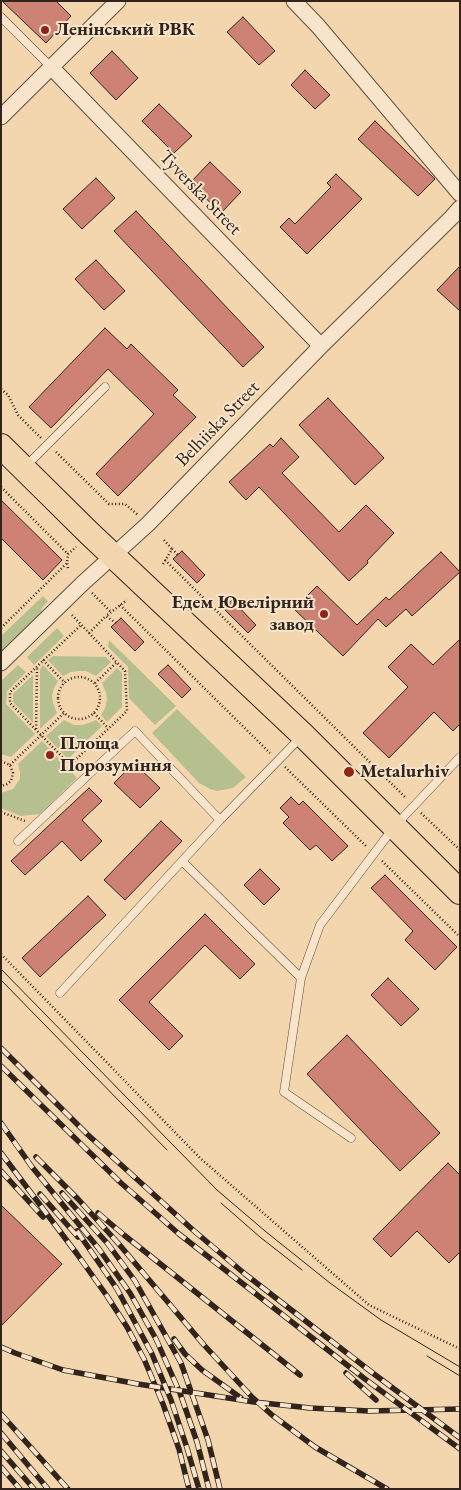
<!DOCTYPE html>
<html>
<head>
<meta charset="utf-8">
<style>
  body { margin:0 }
  #map { position:relative; width:461px; height:1490px; overflow:hidden; background:#f3d6ad; font-family:"EB Garamond",serif }
  canvas { display:block }
  .frame { position:absolute; inset:0; border:2px solid #31241c; pointer-events:none }
</style>
</head>
<body>
<div id="map">
<canvas width="461" height="1490"></canvas>
<div class="frame"></div>
</div>
<script>
const g = document.querySelector('canvas').getContext('2d');
g.lineJoin = 'round';
function fill(path, color) { g.fillStyle = color; g.fill(path, 'evenodd'); }
const poly = rows => new Path2D(rows.map(r => 'M' + r).join(''));
function strokePath(path, color, width, dash) { g.strokeStyle = color; g.lineWidth = width; g.lineCap = dash ? 'butt' : 'round'; g.setLineDash(dash || []); g.stroke(path); }
function drawText(font, color, halo, rows, align = 'center') {
  g.font = font + ' "EB Garamond",serif'; g.lineWidth = 4; g.setLineDash([]); g.textBaseline = 'middle'; g.strokeStyle = halo; g.fillStyle = color; for (const [text, x, y, turn = 0] of rows) {
    g.save(); g.translate(x, y); g.rotate((+turn || 0) * Math.PI / 180); g.textAlign = isNaN(turn) ? turn : align; if (halo) g.strokeText(text, 0, 0); g.fillText(text, 0, 0); g.restore();
  }
}
fill(poly([
  [43,596,48,601,41,609,43,613,1,651,1,636],
  [57,628,64,636,34,665,27,657],
  [109,640,176,706,155,725,129,698,128,667,108,647],
  [53,656,106,657,111,662,96,676,86,671,78,671,71,672,63,676,48,660],
  [18,665,26,672,7,691,6,704,35,734,11,757,1,754,1,681],
  [43,665,58,681,54,688,52,696,53,703,57,713,40,729,40,669],
  [117,668,122,673,122,707,107,722,101,715,105,708,107,700,106,693,102,683],
  [33,675,33,723,13,702,13,694],
  [177,709,246,777,233,788,217,791,210,789,199,783,152,733],
  [64,720,74,725,82,725,89,723,96,720,102,726,68,759,46,736],
  [42,741,77,778,40,814,21,816,1,808,1,793,13,789,20,779,20,772,18,764]
]), '#b6bf8e');
const building = poly([
  [2,1,56,1,71,16,46,43,2,1],
  [243,17,275,51,259,65,227,32,243,17],
  [112,51,138,78,116,100,90,73,112,51],
  [305,70,330,95,315,109,291,85,305,70],
  [159,104,192,136,174,153,142,121,159,104],
  [375,121,435,179,418,196,358,139,375,121],
  [210,162,241,192,221,213,190,183,210,162],
  [336,174,362,199,307,254,280,227,289,218,295,224,331,187,327,183,336,174],
  [96,178,115,198,82,229,63,209,96,178],
  [136,211,264,347,243,367,114,231,136,211],
  [96,260,125,291,104,310,75,279,96,260],
  [460,266,460,311,437,290,460,266],
  [105,328,127,349,131,344,178,390,173,395,196,417,118,496,96,474,154,414,108,369,51,428,29,407,105,328],
  [328,398,384,458,355,485,299,425,328,398],
  [281,438,299,457,282,473,339,532,366,505,394,533,367,561,368,563,349,581,259,487,246,500,229,482,270,444,273,447,281,438],
  [1,500,62,560,43,580,1,538,1,500],
  [182,551,205,575,197,583,173,559,182,551],
  [441,552,460,572,412,616,406,609,386,627,378,619,343,656,294,609,317,586,357,625,386,597,389,600,441,552],
  [232,600,256,625,248,633,223,608,232,600],
  [121,618,144,642,135,651,111,627,121,618],
  [460,639,460,724,453,731,434,712,389,758,363,733,408,687,388,667,411,644,433,665,460,639],
  [168,665,191,689,182,698,158,674,168,665],
  [134,763,160,788,140,808,114,783,134,763],
  [89,788,102,801,82,820,102,841,81,861,62,841,25,875,11,861,89,788],
  [291,797,299,805,303,801,348,846,332,861,316,845,310,850,283,823,289,817,280,808,291,797],
  [161,821,182,841,125,900,104,880,161,821],
  [260,869,280,889,264,905,244,885,260,869],
  [385,875,457,947,435,970,405,940,413,931,371,888,385,875],
  [88,896,106,915,40,977,22,958,88,896],
  [205,914,255,964,240,979,205,945,149,1002,183,1036,169,1050,119,1000,205,914],
  [388,978,419,1009,401,1026,371,995,388,978],
  [347,1035,440,1133,400,1171,307,1074,347,1035],
  [448,1163,460,1175,460,1252,449,1263,417,1231,391,1257,373,1239,448,1163],
  [1,1205,62,1264,1,1326,1,1205]
]);
fill(building, '#ce8273');
strokePath(building, '#31241c', 1);
const service = poly([
  [1,17,51,67],
  [25,467,105,387],
  [18,841,135,731,220,820],
  [182,861,301,978,284,1092,351,1138],
  [301,978,320,925,394,827,460,757],
  [60,993,220,820,301,737]
]);
const minor = poly([
  [294,1,318,26,460,194],
  [51,67,321,346],
  [1,117,118,1],
  [1,663,83,583,148,524,321,346,452,217,460,208]
]);
const trunk = poly([
  [1,446,89,533,303,735,460,892]
]);
strokePath(service, '#625040', 9);
strokePath(minor, '#625040', 17);
strokePath(trunk, '#31241c', 26);
strokePath(poly([
  [1,389,8,395,18,415,41,438],
  [56,452,109,504,125,504,138,515],
  [1,487,68,554],
  [164,540,172,549],
  [165,560,406,798],
  [163,564,172,549,178,555],
  [68,568,67,563,68,554,76,547],
  [92,593,110,611],
  [120,605,270,753],
  [72,615,125,671,127,711,70,765,10,703,10,692,81,625],
  [116,623,106,616,127,600],
  [1,628,67,563],
  [89,633,106,616],
  [43,660,65,683],
  '58 698a21 21 0 1 1 42 0a21 21 0 1 1-42 0Z',
  [95,683,117,662],
  [94,713,108,728],
  [36,729,37,667],
  [1,761,10,765,13,773,11,781,7,784,1,786],
  [10,765,64,713],
  [285,767,367,847],
  [1,812,25,821],
  [421,813,460,850],
  [382,861,460,937],
  [1,954,200,1158,369,1305,460,1349]
]), '#31241c', 2.5, [1, 2.5]);
strokePath(service, '#f7e4ca', 8);
strokePath(minor, '#f7e4ca', 15);
strokePath(trunk, '#f3d6ad', 24);
strokePath(poly([
  [1,969,217,1190,265,1231,330,1283,381,1320,460,1367],
  [1,980,167,1150],
  [221,1203,260,1237,302,1270],
  [427,1356,460,1376]
]), '#31241c', 1);
const rail = poly([
  [1,1048,87,1134,193,1230,245,1274,374,1374,460,1438],
  [1,1066,121,1183,179,1234,365,1379,460,1449],
  [1,1123,32,1167,99,1249,130,1293,156,1339,180,1393,197,1442,209,1489],
  [1,1153,77,1254,107,1296,127,1327,144,1359,163,1404,179,1449,189,1489],
  [36,1157,78,1199,118,1243,204,1345,252,1397,272,1415,315,1447,387,1489],
  [1,1171,43,1217],
  [62,1193,108,1244,135,1281,181,1363,208,1440,220,1489],
  [40,1194,78,1237],
  [98,1213,124,1235,300,1375],
  [77,1231,117,1289,152,1354,171,1400,187,1448,199,1489],
  [174,1339,185,1354,202,1370,241,1398],
  [1,1347,15,1353,63,1370,138,1384,254,1402,310,1408,369,1411,460,1409],
  [346,1373,376,1400],
  [1,1414,68,1489],
  [1,1433,48,1489],
  [1,1451,34,1489],
  [1,1467,20,1489]
]);
strokePath(rail, '#31241c', 5.5);
strokePath(rail, '#f7e4ca', 4, [11]);
for (const [x, y, r, color] of [
  [45,30,5,"#8f2418"],
  [324,614,5,"#8f2418"],
  [50,755,5,"#8f2418"],
  [349,772,6,"#8f2418"]
]) { const dot = new Path2D(); dot.arc(x, y, r, 0, 2 * Math.PI); g.fillStyle = color; g.fill(dot); strokePath(dot, '#f7e4ca', 2); }
drawText('bold 19px', '#31241c', '#f7e4ca', [
  ["Ленінський РВК",55,30],
  ["Едем Ювелірний",314,603,"right"],
  ["завод",314,625,"right"],
  ["Площа",60,744],
  ["Порозуміння",60,766],
  ["Metalurhiv",360,772]
], 'left');
drawText('19px', '#31241c', '#f7e4ca', [
  ["Tyverska Street",200,193,46],
  ["Belhiiska Street",218,424,-46]
]);
</script>
</body>
</html>
